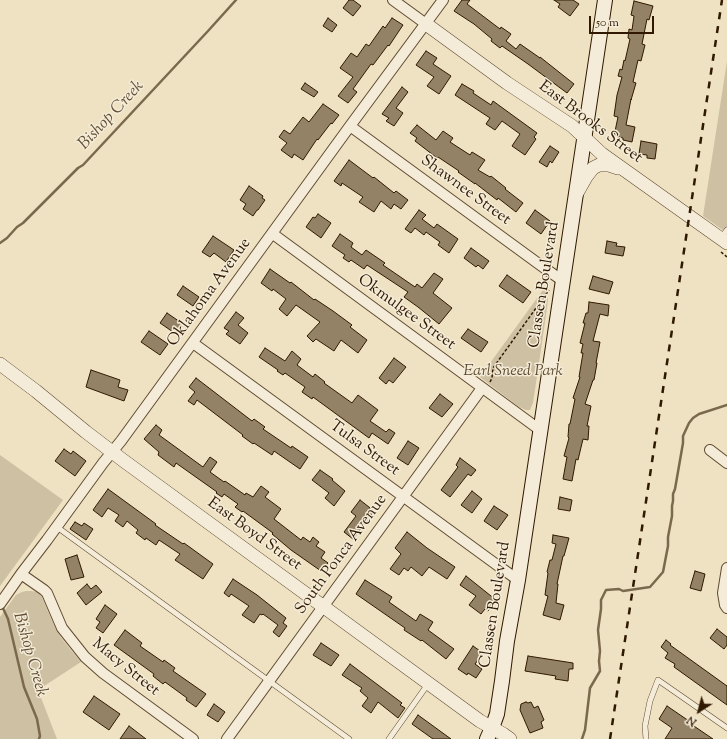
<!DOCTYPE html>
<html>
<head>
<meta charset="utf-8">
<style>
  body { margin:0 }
  #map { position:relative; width:727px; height:739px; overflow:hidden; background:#eee2c3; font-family:"Sorts Mill Goudy",serif }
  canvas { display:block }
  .north { position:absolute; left:679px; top:691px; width:40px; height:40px; -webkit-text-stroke:3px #f4ecd8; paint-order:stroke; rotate:216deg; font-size:11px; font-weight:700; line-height:16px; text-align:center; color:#301900 }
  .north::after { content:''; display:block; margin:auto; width:14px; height:18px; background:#301900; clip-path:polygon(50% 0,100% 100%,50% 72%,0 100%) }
  .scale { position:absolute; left:589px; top:16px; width:65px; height:18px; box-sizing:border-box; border:2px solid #301900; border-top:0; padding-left:5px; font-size:12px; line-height:14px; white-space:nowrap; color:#301900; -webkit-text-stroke:3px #f4ecd8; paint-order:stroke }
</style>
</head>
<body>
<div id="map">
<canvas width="727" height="739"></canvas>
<div class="north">N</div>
<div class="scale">50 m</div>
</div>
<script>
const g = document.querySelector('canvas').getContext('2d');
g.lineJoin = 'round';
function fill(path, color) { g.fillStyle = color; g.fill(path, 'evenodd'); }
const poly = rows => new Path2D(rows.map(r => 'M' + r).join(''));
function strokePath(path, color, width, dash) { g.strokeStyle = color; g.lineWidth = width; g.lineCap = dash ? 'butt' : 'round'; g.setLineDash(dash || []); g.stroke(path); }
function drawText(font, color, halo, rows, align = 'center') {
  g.font = font + ' "Sorts Mill Goudy",serif'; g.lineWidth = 3; g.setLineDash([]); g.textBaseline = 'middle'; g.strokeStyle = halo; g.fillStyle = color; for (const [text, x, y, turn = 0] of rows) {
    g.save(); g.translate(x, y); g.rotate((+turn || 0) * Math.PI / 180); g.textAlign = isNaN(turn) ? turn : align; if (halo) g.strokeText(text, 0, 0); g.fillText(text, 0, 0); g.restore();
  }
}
fill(poly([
  [727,61,727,233,703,216],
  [545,287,548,300,542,343,533,403,530,410,526,410,519,407,480,377],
  [0,455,63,500,0,586],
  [26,591,31,591,38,592,42,597,53,623,60,636,70,649,81,662,38,690,57,739,0,739,0,617,16,595,22,592]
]), '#cec0a2');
strokePath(poly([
  [0,243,7,238,17,227,23,223,78,168,83,165,208,31,236,0],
  [2,606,8,619,24,687,37,719,40,736,39,739],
  [582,739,585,730,590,688,600,671,599,661,600,651,598,630,601,609,601,600,606,590,619,589,623,591,650,587,663,572,668,546,668,537,672,516,672,506,673,501,673,494,675,489,683,443,683,436,689,423,693,418,699,414,727,405]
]), '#7b694d', 2.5);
const building = poly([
  [349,0,353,0,361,6,353,16,343,8,349,0],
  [462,0,470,0,467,4,500,29,501,27,511,34,506,41,516,49,520,44,540,58,540,57,574,84,567,93,528,64,502,46,500,48,491,41,492,39,474,24,454,11,462,0],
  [554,0,573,0,579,4,570,16,558,7,560,4,554,0],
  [634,1,653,6,649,20,647,19,642,44,645,45,641,61,638,60,633,82,636,83,631,100,631,99,626,125,635,127,632,142,623,140,623,138,614,136,618,117,614,116,617,95,622,77,618,76,620,69,622,70,624,60,625,61,630,39,628,38,629,29,632,30,634,16,631,15,634,1],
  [328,18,337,25,332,32,323,26,328,18],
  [392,18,403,25,389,46,388,45,373,65,371,64,353,89,357,92,348,103,338,96,353,77,340,68,351,53,357,57,366,44,369,46,383,26,385,28,392,18],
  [426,51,437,58,433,64,451,76,439,94,427,86,434,77,416,65,426,51],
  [305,83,318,92,314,97,301,89,305,83],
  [462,84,474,91,473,93,491,105,493,101,537,133,534,137,536,139,525,155,512,146,520,134,502,121,495,130,486,124,490,118,455,95,462,84],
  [402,87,408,92,396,108,403,113,394,126,386,121,389,118,382,114,402,87],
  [323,104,339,115,332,124,331,123,318,140,317,139,303,160,294,154,292,158,281,150,287,143,279,137,284,130,290,134,303,117,309,122,323,104],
  [417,125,436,140,443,131,453,138,450,142,470,155,472,152,485,160,478,170,490,177,491,176,506,188,505,189,523,203,516,212,498,198,497,200,475,183,475,184,458,172,459,171,438,157,437,158,415,141,417,138,410,133,417,125],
  [641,141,657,144,655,159,647,158,647,155,639,154,641,141],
  [550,146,559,152,552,163,550,161,547,167,539,162,550,146],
  [349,160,373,178,374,177,394,193,396,191,408,200,401,209,394,204,391,209,381,201,374,212,359,202,363,197,342,183,341,186,334,181,349,160],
  [249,186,263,196,262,198,265,200,258,210,257,210,253,216,243,209,246,204,240,200,249,186],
  [419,210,426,215,422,219,434,228,437,224,458,239,449,253,438,245,440,242,426,232,424,235,415,228,411,233,405,229,419,210],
  [535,210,550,221,541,234,526,223,535,210],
  [318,214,331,223,321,238,306,227,313,217,315,218,318,214],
  [340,234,353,243,351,247,362,255,366,250,385,263,383,265,415,287,417,284,422,288,434,273,443,279,433,293,452,308,439,324,418,307,404,297,408,292,367,265,364,269,351,260,349,262,343,258,345,255,332,246,340,234],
  [213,236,234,250,226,262,214,253,210,257,202,252,213,236],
  [607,241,617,243,616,246,625,247,623,256,605,253,607,241],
  [471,248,489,261,483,269,478,265,476,267,464,258,471,248],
  [270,269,290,283,291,282,314,300,315,299,333,311,352,325,350,327,367,340,358,353,341,340,334,351,316,339,313,342,307,336,320,322,296,305,287,316,279,309,286,299,273,289,272,291,261,283,270,269],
  [507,275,531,292,523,303,499,286,507,275],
  [593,276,613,282,609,294,589,289,593,276],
  [183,286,199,297,193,306,177,295,183,286],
  [589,302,609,305,608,316,600,314,593,341,600,342,596,363,597,363,594,380,593,380,585,404,591,406,587,426,589,426,588,440,583,439,578,460,576,459,572,481,563,479,567,457,564,456,569,438,568,437,569,424,570,424,575,399,573,398,580,377,579,377,583,353,581,353,583,344,580,343,585,323,583,323,586,313,588,313,589,302],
  [236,312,244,318,238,325,248,333,240,344,226,334,229,331,224,328,236,312],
  [167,313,183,324,176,334,160,323,167,313],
  [468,329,488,342,481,352,461,338,468,329],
  [149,331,168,344,160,355,141,342,149,331],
  [265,348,285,361,292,351,301,359,297,365,313,377,315,374,325,382,324,383,352,403,358,395,378,410,370,421,386,432,389,429,395,433,388,444,372,433,369,438,313,397,312,399,302,392,305,387,285,373,283,375,277,371,278,370,259,357,265,348],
  [394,358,406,367,393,383,389,380,386,384,379,378,394,358],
  [91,370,120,380,118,387,128,390,124,401,86,387,91,370],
  [196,378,252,421,254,419,265,427,263,429,291,448,292,446,308,457,300,469,274,451,272,455,254,443,253,444,242,436,243,435,197,400,194,405,188,401,195,392,189,387,196,378],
  [440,394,453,404,442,417,429,408,440,394],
  [156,425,162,430,159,435,203,467,210,457,217,462,210,472,224,482,225,481,245,495,246,493,253,497,261,486,269,492,265,497,281,509,274,519,301,540,303,537,310,542,313,537,319,542,316,546,325,552,321,558,328,563,321,571,291,550,272,534,273,533,243,511,242,512,235,507,238,504,224,494,222,497,216,493,217,492,176,463,174,467,158,455,159,452,144,439,156,425],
  [408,441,419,448,408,465,397,458,408,441],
  [64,449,71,454,73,451,86,461,75,476,55,461,64,449],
  [460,458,476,470,471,476,468,474,450,497,441,490,458,467,456,465,460,458],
  [320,470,333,479,332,480,345,491,334,506,325,498,329,493,312,480,320,470],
  [108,489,156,524,155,525,183,544,184,543,213,564,203,579,175,560,180,554,159,540,156,545,146,538,145,540,136,533,138,530,127,521,123,527,115,521,119,515,108,508,102,517,93,510,108,489],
  [472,491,482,499,472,513,461,505,472,491],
  [560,497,572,500,570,511,558,509,560,497],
  [360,500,374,511,353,539,344,532,356,516,351,512,360,500],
  [494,506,508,515,497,530,484,521,494,506],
  [75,522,82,526,84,523,93,529,86,540,70,529,75,522],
  [407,532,427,548,455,567,447,579,429,567,422,576,411,567,408,571,404,568,399,575,390,569,401,554,395,548,407,532],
  [553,535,569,538,564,556,563,556,557,584,558,584,556,603,564,605,560,620,543,615,548,596,545,595,548,573,547,572,550,560,552,560,556,544,552,543,553,535],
  [77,555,84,577,71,580,65,559,77,555],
  [695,571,705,574,701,591,690,588,695,571],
  [466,576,496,600,488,611,485,609,481,614,469,605,476,596,460,585,466,576],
  [233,579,257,595,286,618,283,623,287,626,279,637,273,632,278,625,263,614,262,615,260,614,254,623,242,615,249,606,231,594,229,597,224,593,233,579],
  [365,580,392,597,389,602,416,621,420,614,433,622,428,630,454,649,446,659,422,640,421,641,404,630,405,628,356,594,365,580],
  [87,584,91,589,96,585,102,592,86,605,77,593,87,584],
  [105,605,117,614,103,633,96,628,100,622,96,619,105,605],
  [717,629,727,637,727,645,724,649,710,638,717,629],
  [125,630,142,643,140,646,163,662,164,660,175,668,173,671,206,694,196,707,186,700,187,698,165,682,163,684,153,676,154,674,114,645,125,630],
  [666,640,671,644,670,645,727,686,727,705,674,667,675,664,665,658,668,653,661,647,666,640],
  [321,643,339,655,331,666,313,655,321,643],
  [473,646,483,653,475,664,482,669,476,678,468,673,467,675,458,669,473,646],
  [528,656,573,663,573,669,569,669,568,681,555,679,556,676,525,671,528,656],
  [350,664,402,703,400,705,405,708,398,718,378,702,371,713,362,706,368,698,360,691,362,688,342,675,350,664],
  [94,696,120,714,109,730,83,712,94,696],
  [526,702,528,703,531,702,534,708,538,706,544,720,541,722,543,728,530,733,520,710,521,704,526,702],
  [214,704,225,712,218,722,207,715,214,704],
  [667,706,689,721,688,722,713,739,665,739,672,728,659,719,667,706],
  [418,715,451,739,433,739,412,724,418,715],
  [129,726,146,739,120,739,129,726]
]);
fill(building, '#938265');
strokePath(building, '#301900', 1);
const service = poly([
  [721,238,727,230],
  [57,527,349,739],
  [389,739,428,684],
  [646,739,645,726,650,701,658,680,727,728]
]);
const minor = poly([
  [393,0,426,24],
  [350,126,543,267,563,281],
  [273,234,540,430],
  [193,343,497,565,518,580],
  [710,450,727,463],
  [727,568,723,593,725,605,727,608],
  [21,574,44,590,47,593,62,628,85,657,103,673,193,739],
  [0,604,21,574,47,540,103,463,121,441,350,126,443,0],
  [227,739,482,388]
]);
const tertiary = poly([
  [426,24,507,83,572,126,602,154,689,216,727,243],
  [577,193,586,177,593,168,599,165,609,165,618,168],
  [0,364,36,391,86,432,124,461,480,721,503,734,510,739]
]);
const secondary = poly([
  [487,739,492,728,497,714,502,681,507,641,518,580,605,0]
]);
strokePath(service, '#604b31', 6);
strokePath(minor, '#604b31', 12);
strokePath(tertiary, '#604b31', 14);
strokePath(secondary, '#301900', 16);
strokePath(poly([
  [721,252,727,257],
  [490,382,492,378,493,368,549,290]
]), '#301900', 1.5, [3, 2]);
strokePath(service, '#f4ecd8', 5);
strokePath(minor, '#f4ecd8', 10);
strokePath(tertiary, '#f4ecd8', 13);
strokePath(secondary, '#f4ecd8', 14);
strokePath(poly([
  [610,739,722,0]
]), '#301900', 2.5, [7, 7]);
drawText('16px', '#301900', '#f4ecd8', [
  ["East Brooks Street",590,123,37],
  ["Shawnee Street",465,191,36],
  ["Classen Boulevard",545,285,-81],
  ["Oklahoma Avenue",210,293,-54],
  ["Okmulgee Street",406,313,36],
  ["Tulsa Street",364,449,36],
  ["East Boyd Street",254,535,36],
  ["South Ponca Avenue",342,555,-54],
  ["Classen Boulevard",496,605,-81],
  ["Macy Street",125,668,39]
]);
drawText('italic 16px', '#5f4b31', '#f4ecd8', [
  ["Earl Sneed Park",513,372]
]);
drawText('italic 17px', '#624e34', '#f4ecd8', [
  ["Bishop Creek",112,116,-47],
  ["Bishop Creek",29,655,74]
]);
</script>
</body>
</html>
